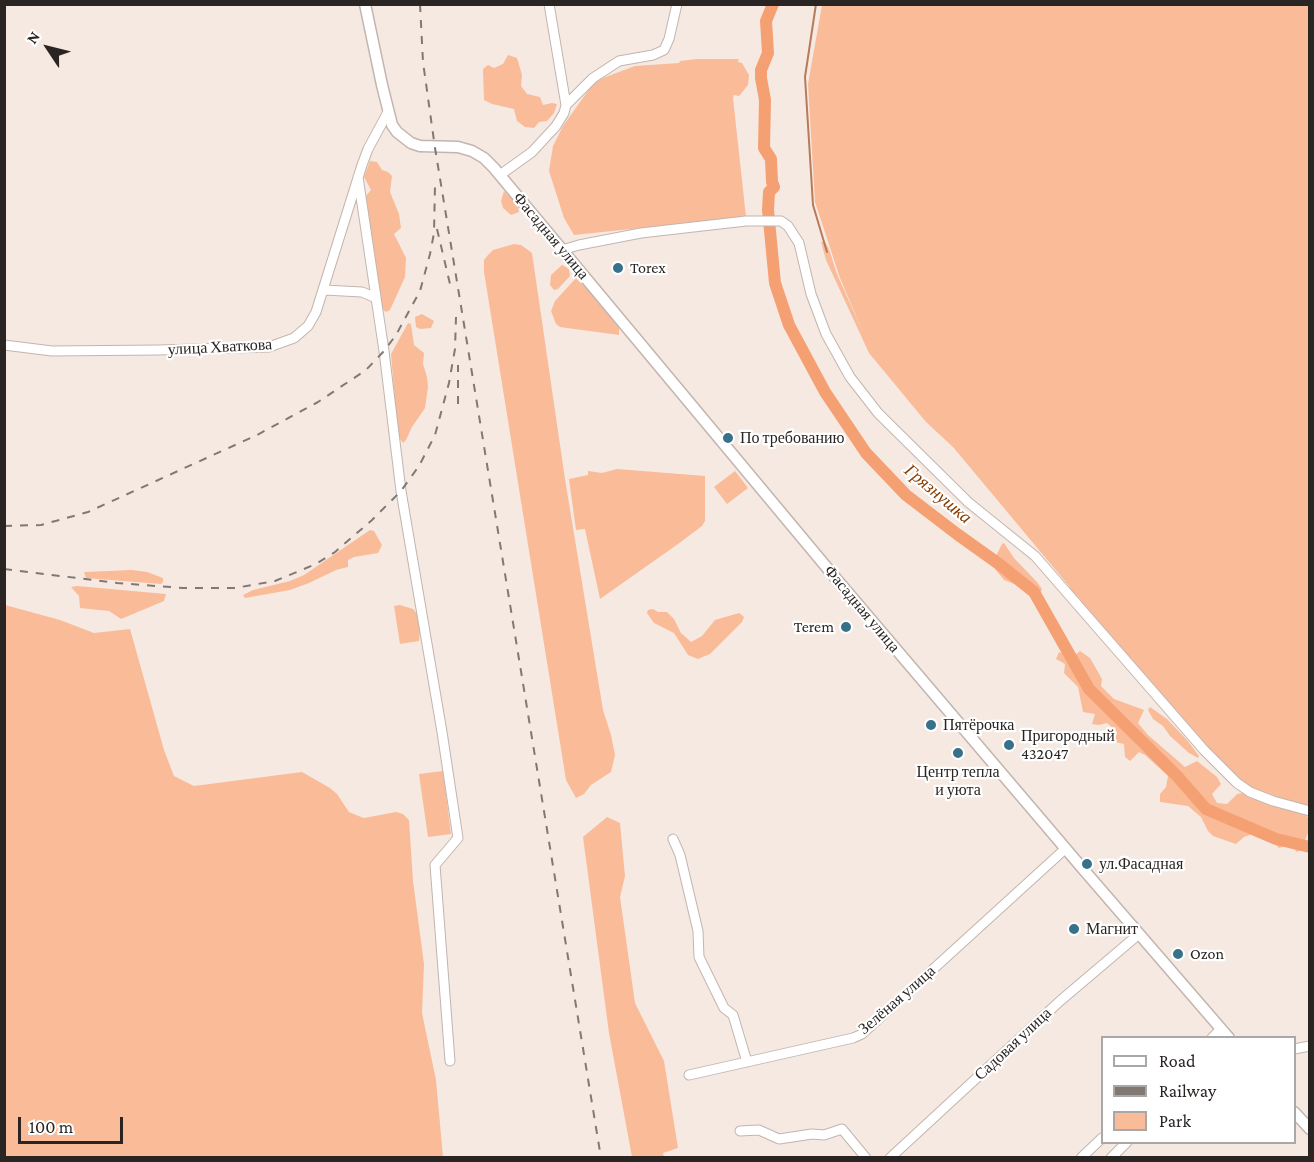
<!DOCTYPE html>
<html>
<head>
<meta charset="utf-8">
<style>
  body { margin:0 }
  #map { position:relative; width:1314px; height:1162px; overflow:hidden; background:#f6e9e2; font-family:"Crimson Pro",serif }
  canvas { display:block }
  .frame { position:absolute; inset:0; border:6px solid #2a2523; pointer-events:none }
  .legend { position:absolute; left:1101px; top:1036px; width:195px; height:108px; box-sizing:border-box; background:#fff; border:2px solid #aaa8a7; margin:0; padding:8px 10px; list-style:none; font-size:18px; color:#2a2523 }
  .legend li { display:flex; align-items:center; gap:12px; height:30px }
  .legend b { width:30px; border:2px solid #aaa8a7 }
  .north { position:absolute; left:18px; top:18px; width:60px; height:60px; -webkit-text-stroke:4px #fff; paint-order:stroke; rotate:305deg; font-size:16px; font-weight:700; line-height:24px; text-align:center; color:#2a2523 }
  .north::after { content:''; display:block; margin:auto; width:21px; height:27px; background:#2a2523; clip-path:polygon(50% 0,100% 100%,50% 72%,0 100%) }
  .scale { position:absolute; left:18px; top:1117px; width:105px; height:27px; box-sizing:border-box; border:3px solid #2a2523; border-top:0; padding-left:8px; font-size:18px; line-height:21px; white-space:nowrap; color:#2a2523; -webkit-text-stroke:4px #fff; paint-order:stroke }
</style>
</head>
<body>
<div id="map">
<canvas width="1314" height="1162"></canvas>
<div class="frame"></div>
<ul class="legend">
<li><b style="height:8px;background:#fff"></b>Road</li>
<li><b style="height:8px;background:#817874"></b>Railway</li>
<li><b style="height:16px;background:#fabb99"></b>Park</li>
</ul>
<div class="north">N</div>
<div class="scale">100 m</div>
</div>
<script>
const g = document.querySelector('canvas').getContext('2d');
g.lineJoin = 'round';
function fill(path, color) { g.fillStyle = color; g.fill(path, 'evenodd'); }
const poly = rows => new Path2D(rows.map(r => 'M' + r).join(''));
function strokePath(path, color, width, dash) { g.strokeStyle = color; g.lineWidth = width; g.lineCap = dash ? 'butt' : 'round'; g.setLineDash(dash || []); g.stroke(path); }
function drawText(font, color, halo, rows, align = 'center') {
  g.font = font + ' "Crimson Pro",serif'; g.lineWidth = 4.5; g.setLineDash([]); g.textBaseline = 'middle'; g.strokeStyle = halo; g.fillStyle = color; for (const [text, x, y, turn = 0] of rows) {
    g.save(); g.translate(x, y); g.rotate((+turn || 0) * Math.PI / 180); g.textAlign = isNaN(turn) ? turn : align; if (halo) g.strokeText(text, 0, 0); g.fillText(text, 0, 0); g.restore();
  }
}
fill(poly([
  [822,5,1309,5,1309,807,1257,790,1246,785,1199,738,1084,606,1080,599,1071,590,1069,586,953,447,926,422,869,353,826,260,821,242,825,242,829,249,837,274,863,332,840,278,815,202,808,84],
  [508,55,517,58,522,75,521,86,527,94,540,97,543,105,552,103,557,104,554,113,547,121,539,122,534,128,525,127,517,121,514,109,492,104,484,100,483,69,488,65,494,68,503,64],
  [697,59,739,59,738,62,742,63,749,75,748,85,739,96,734,95,733,98,746,217,574,235,564,218,549,171,553,146,563,126,595,81,635,66,679,63,680,61],
  [370,161,377,162,382,170,388,172,392,176,390,192,399,214,401,228,394,234,406,258,405,277,390,310,386,312,379,306,365,197,371,190,364,177],
  [504,191,517,204,519,212,511,215,503,208,501,201],
  [514,244,521,245,532,253,565,479,603,710,611,735,615,755,611,772,591,785,584,794,576,798,566,780,484,272,484,260,488,255,493,250],
  [562,265,569,269,570,276,558,289,554,290,550,285,551,275],
  [576,278,589,291,619,328,619,335,560,327,556,324,551,311,555,301],
  [422,314,434,321,431,328,420,329,416,327,415,317],
  [408,323,411,324,414,345,424,353,423,364,427,377,428,387,425,408,412,427,406,440,403,443,398,436,391,354],
  [617,469,705,476,705,521,702,526,678,544,600,599,585,529,576,530,569,479,588,475,588,471,602,473],
  [735,471,748,488,727,504,714,487],
  [370,530,374,531,382,545,378,553,354,557,348,560,348,567,336,570,309,583,290,590,245,598,243,595,253,590,290,581,304,575],
  [1004,543,1014,558,1037,582,1042,589,1040,594,1004,580,995,569,993,562,1002,544],
  [132,570,147,572,163,578,163,582,161,584,86,578,84,572],
  [77,586,166,594,164,601,121,619,109,611,80,608,79,596,71,587],
  [5,605,60,620,94,633,130,629,164,750,174,776,194,786,302,772,330,788,337,794,349,812,356,815,364,818,396,812,403,814,409,820,413,881,424,964,422,1013,436,1080,443,1157,5,1157],
  [400,605,413,609,417,614,420,630,419,641,400,644,394,606],
  [653,609,658,612,667,612,674,619,681,633,691,642,702,636,715,620,739,613,744,617,742,622,710,654,698,659,688,655,674,633,654,623,647,613,648,610],
  [1080,651,1090,658,1102,679,1101,686,1114,699,1144,710,1138,723,1148,735,1185,767,1197,761,1217,777,1221,784,1212,794,1217,803,1227,804,1237,794,1243,793,1273,805,1304,814,1309,818,1309,831,1305,840,1309,843,1309,852,1302,849,1297,852,1293,847,1285,846,1279,848,1276,845,1275,840,1255,833,1244,837,1236,844,1213,836,1208,831,1201,817,1188,806,1160,802,1160,794,1166,787,1168,776,1145,755,1139,752,1130,761,1125,757,1124,744,1115,742,1114,729,1107,723,1099,725,1092,724,1095,714,1083,712,1078,687,1064,673,1065,664,1056,659,1059,652,1073,657],
  [1150,707,1167,719,1187,740,1199,756,1198,758,1189,753,1170,736,1163,726,1153,719,1148,710],
  [443,771,451,834,428,837,419,774],
  [607,817,620,823,625,876,620,897,635,1003,664,1061,678,1148,663,1153,664,1157,632,1157,609,1033,583,837]
]), '#fabb99');
strokePath(poly([
  [816,4,805,77,813,205,827,252]
]), '#b87b5a', 2);
strokePath(poly([
  [773,4,766,21,768,53,761,70,761,78,765,100,764,148,771,159,772,182,774,187,769,192,768,210,775,283,789,325,825,392,866,453,906,495,957,534,999,564,1034,592,1089,689,1177,776,1206,809,1276,839,1310,847]
]), '#f5a072', 12);
const minor = poly([
  [566,105,593,78,619,61,653,55,664,50,669,39,677,4],
  [500,175,532,152,556,126,564,113,566,105,549,4],
  [358,177,384,351,401,491,442,732,458,838,435,865,450,1061],
  [562,250,579,245,641,233,746,221,781,221,788,226,799,243,811,294,826,334,850,377,878,413,968,502,1035,556,1204,750,1237,783,1250,792,1273,801,1310,811],
  [324,290,362,292,376,298],
  [4,345,52,351,159,350,269,347,294,338,308,326,316,312,362,165,368,149,388,112],
  [673,839,680,855,698,931,699,957,724,1008,733,1015,747,1062],
  [1212,1038,1221,1029],
  [1294,1049,1310,1046],
  [689,1075,853,1038,862,1034,1065,849],
  [740,1131,759,1130,779,1139,812,1134,824,1135,842,1129,866,1158],
  [890,1158,1060,1001,1139,934],
  [1081,1158,1102,1138],
  [1111,1158,1127,1142]
]);
const major = poly([
  [365,4,382,85,392,125,397,132,411,143,420,146,458,147,472,151,484,158,494,168,838,581,1083,869,1229,1038],
  [1294,1112,1310,1129]
]);
strokePath(minor, '#c2b5af', 11);
strokePath(major, '#c2b5af', 13);
strokePath(minor, '#fff', 9);
strokePath(major, '#fff', 10);
strokePath(poly([
  [420,4,423,62,435,148,601,1158],
  [437,229,450,284],
  [458,404,458,365],
  [4,526,41,525,88,512,257,435,318,402,366,370,384,351,396,335,420,291,430,254,434,233,435,185],
  [4,569,117,583,183,588,235,588,275,581,316,564,335,552,372,520,401,491,419,466,435,435,449,383,455,349,456,317]
]), '#817874', 2, [8, 8]);
for (const [x, y, r, color] of [
  [618,268,6,"#38718a"],
  [728,438,6,"#38718a"],
  [846,627,6,"#38718a"],
  [931,725,6,"#38718a"],
  [1009,745,6,"#38718a"],
  [958,753,6,"#38718a"],
  [1087,864,6,"#38718a"],
  [1074,929,6,"#38718a"],
  [1178,954,6,"#38718a"]
]) { const dot = new Path2D(); dot.arc(x, y, r, 0, 2 * Math.PI); g.fillStyle = color; g.fill(dot); strokePath(dot, '#fff', 2); }
drawText('16px', '#2a2523', '#fff', [
  ["Фасадная улица",551,236,50],
  ["улица Хваткова",220,347,-3],
  ["Фасадная улица",862,609,50],
  ["Зелёная улица",897,1000,-41],
  ["Садовая улица",1013,1044,-43]
]);
drawText('16px', '#2a2523', '#fff', [
  ["Torex",630,268],
  ["По требованию",740,438],
  ["Terem",834,627,"right"],
  ["Пятёрочка",943,725],
  ["Пригородный",1021,736],
  ["432047",1021,754],
  ["Центр тепла",958,772,"center"],
  ["и уюта",958,790,"center"],
  ["ул.Фасадная",1099,864],
  ["Магнит",1086,929],
  ["Ozon",1190,954]
], 'left');
drawText('italic 18px', '#883c03', '#fff', [
  ["Грязнушка",938,494,40]
]);
</script>
</body>
</html>
